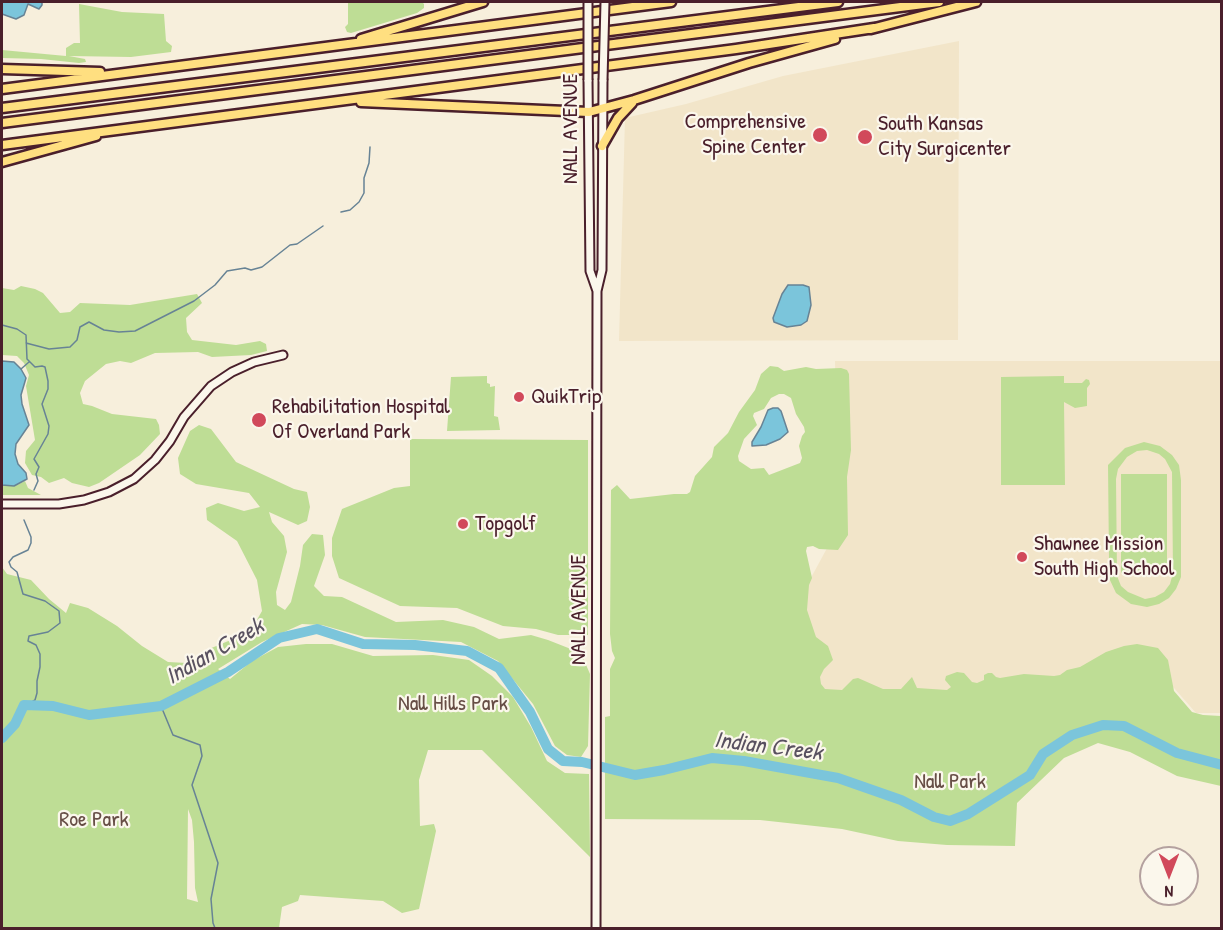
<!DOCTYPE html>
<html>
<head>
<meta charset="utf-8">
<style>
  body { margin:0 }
  #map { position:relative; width:1223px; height:930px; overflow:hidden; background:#f7efdc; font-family:"Patrick Hand",sans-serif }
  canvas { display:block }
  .frame { position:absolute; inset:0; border:3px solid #4a1f2b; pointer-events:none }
  .north { position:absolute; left:1139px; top:846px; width:60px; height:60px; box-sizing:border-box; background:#fbf7ec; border:2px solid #b4a19f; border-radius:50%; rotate:180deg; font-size:16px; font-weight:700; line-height:24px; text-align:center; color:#4a1f2b }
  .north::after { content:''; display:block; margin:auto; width:21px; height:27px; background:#d1495b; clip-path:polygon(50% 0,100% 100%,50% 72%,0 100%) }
</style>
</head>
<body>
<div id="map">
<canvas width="1223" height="930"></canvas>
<div class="frame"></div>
<div class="north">N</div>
</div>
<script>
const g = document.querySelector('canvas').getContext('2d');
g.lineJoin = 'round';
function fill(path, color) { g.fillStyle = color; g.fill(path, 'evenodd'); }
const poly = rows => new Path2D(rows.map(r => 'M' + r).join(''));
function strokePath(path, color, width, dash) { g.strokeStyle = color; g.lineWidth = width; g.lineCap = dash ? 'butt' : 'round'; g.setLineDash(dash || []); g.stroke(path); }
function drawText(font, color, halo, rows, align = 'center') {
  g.font = font + ' "Patrick Hand",sans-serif'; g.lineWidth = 4.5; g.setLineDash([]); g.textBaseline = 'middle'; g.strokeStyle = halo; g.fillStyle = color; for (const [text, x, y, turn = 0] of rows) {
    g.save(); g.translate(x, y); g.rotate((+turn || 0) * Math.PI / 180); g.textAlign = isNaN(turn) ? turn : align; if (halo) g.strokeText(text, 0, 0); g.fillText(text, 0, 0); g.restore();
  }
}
fill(poly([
  [959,41,958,340,619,341,625,118,686,104,783,76],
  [835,361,1221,361,1221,713,1196,713,1174,688,1148,672,826,708,804,626,807,585,838,528]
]), '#f2e5c9');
fill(poly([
  [348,2,422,2,424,4,424,8,417,13,351,33,347,32,345,27,348,24],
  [79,4,122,12,164,14,166,41,172,46,171,52,131,57,69,56,85,59,86,62,79,63,41,59,2,58,2,50,66,56,66,48,74,43,80,43],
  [21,286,35,289,43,293,60,313,70,312,80,303,130,305,197,294,202,303,186,318,187,332,192,340,236,345,260,341,266,344,267,351,251,355,212,357,198,352,155,353,131,363,120,361,106,364,85,381,80,393,83,404,92,406,112,414,156,419,159,425,160,434,140,455,99,483,89,487,72,483,64,478,49,483,41,477,32,475,25,463,26,451,35,440,26,386,29,375,24,363,17,356,2,355,2,288,14,290],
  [770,366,778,367,784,371,806,367,816,369,841,368,847,370,849,374,851,450,847,477,848,535,838,550,819,549,813,546,807,547,806,551,812,578,809,585,807,610,816,637,828,646,833,660,824,669,820,677,821,684,825,689,842,690,853,679,858,678,883,689,901,689,912,677,917,688,947,690,951,687,945,680,946,676,957,672,964,673,972,682,977,683,984,680,984,675,988,673,992,673,996,677,1000,678,1024,674,1054,676,1060,675,1067,670,1080,667,1106,652,1124,646,1137,644,1158,648,1168,660,1174,691,1192,712,1203,715,1221,716,1221,786,1177,776,1130,752,1098,743,1064,758,1017,803,1015,846,947,845,898,841,842,829,760,820,605,819,605,717,610,716,610,669,615,658,612,651,610,634,611,490,617,485,630,499,674,494,687,494,690,492,695,476,712,457,714,447,728,433,739,412,755,390,761,374],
  [779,394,784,394,791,398,796,414,804,427,805,432,802,436,799,446,802,458,800,463,769,475,764,468,751,469,739,461,738,456,744,439,757,425,753,416,754,413,764,409,771,398],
  [487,376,487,383,490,384,490,387,495,386,494,416,498,417,500,430,447,431,451,377],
  [1064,376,1064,383,1082,383,1086,379,1089,380,1090,384,1087,388,1087,406,1075,408,1064,402,1065,485,1001,485,1001,377],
  [199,425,211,429,236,462,294,489,307,492,310,507,307,521,298,525,269,512,272,522,284,536,287,552,276,592,277,605,285,610,291,602,300,566,303,545,312,534,323,535,325,555,314,586,324,596,342,597,396,622,443,620,474,627,499,639,531,635,548,640,581,653,590,674,588,746,581,757,567,755,555,746,533,704,498,661,461,642,365,637,322,625,302,624,262,642,218,669,230,679,252,661,278,647,306,644,332,644,373,656,433,655,469,660,492,676,513,697,531,727,547,761,565,773,589,774,590,857,482,750,428,750,419,780,420,826,434,824,436,831,419,909,402,913,383,901,300,895,298,901,282,907,279,928,2,928,2,567,7,574,31,580,49,599,66,613,70,603,88,608,117,626,142,646,168,662,187,663,209,649,250,632,262,611,257,580,237,541,207,520,206,508,218,503,244,511,260,507,249,493,196,484,180,474,178,458,190,431],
  [188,809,192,820,194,842,195,888,198,902,187,899],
  [410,439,588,440,588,635,558,635,536,629,503,626,457,608,400,606,339,578,332,556,332,538,342,509,394,488,410,486],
  [1144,442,1160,446,1172,455,1179,465,1181,480,1181,577,1176,589,1169,598,1159,604,1147,607,1131,604,1116,593,1109,578,1109,560,1108,465,1125,448],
  [1147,450,1159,454,1165,459,1172,472,1173,573,1170,584,1164,592,1155,597,1145,599,1128,592,1121,586,1117,576,1116,479,1118,469,1127,457,1137,451],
  [1121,474,1167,474,1167,573,1121,573],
  [25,481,28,488,41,495,2,495,2,485,17,485]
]), '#bedd95');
const water = poly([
  [2,2,42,2,42,5,39,9,28,4,24,15,16,19,2,14,2,2],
  [788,285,803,285,809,287,811,305,807,321,801,325,787,327,774,322,773,318,782,294,788,285],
  [2,361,14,362,21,369,26,378,21,395,22,404,29,425,16,444,15,454,18,464,26,473,27,479,14,486,2,485,2,361],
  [773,408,778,408,781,411,788,432,780,439,766,445,752,446,752,442,761,427,768,410,773,408]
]);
fill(water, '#7bc5db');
strokePath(water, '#678395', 1.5);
strokePath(poly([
  [341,212,350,210,359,202,364,193,364,178,369,163,370,147],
  [2,325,17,329,26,335,27,359,35,367,42,366,45,367,48,381,48,389,42,404,49,426,48,434,34,459,39,467,36,474,38,481,34,490],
  [26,343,49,349,70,347,77,340,80,327,89,322,104,330,119,332,135,331,194,301,215,285,227,271,245,268,251,270,262,267,290,245,297,244,323,226],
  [21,369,29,362],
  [24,520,31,537,31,543,28,550,13,557,9,562,11,567,17,572,23,594,45,601,59,611,60,623,48,632,29,636,28,641,36,645,40,654,40,667,37,681,37,693,35,700,27,705],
  [161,706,173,735,200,745,202,756,192,785,218,863,211,899,213,923,215,928]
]), '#678395', 1.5);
strokePath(poly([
  [2,738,15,724,24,705,53,706,89,715,161,706,228,672,279,638,317,629,363,644,415,645,467,651,499,668,530,712,548,749,563,761,582,762,635,775,664,770,712,758,744,761,838,778,901,800,934,817,950,821,968,814,1030,775,1043,754,1072,735,1103,725,1124,726,1177,753,1222,765]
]), '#7bc5db', 10);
const secondary = poly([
  [588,80,590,271,597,291],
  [2,504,59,504,84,500,109,492,134,479,155,460,170,441,184,417,211,386,232,372,254,362,283,355],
  [596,928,597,291,602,270,603,80]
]);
const highway = poly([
  [871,29,976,2],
  [361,39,483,2],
  [2,69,100,72],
  [2,89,671,2],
  [361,102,589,112,634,100,749,63,835,39],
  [2,108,838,2],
  [2,123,939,2],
  [2,145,736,49,874,28],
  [602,146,618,118,632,103],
  [2,162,96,136]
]);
strokePath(secondary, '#4a1f2b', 11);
strokePath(highway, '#4a1f2b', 13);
strokePath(secondary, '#fbf7ec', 7);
strokePath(highway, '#ffdf80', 8);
const secondaryBridge = poly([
  [588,2,588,80],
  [603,80,605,2]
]);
strokePath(secondaryBridge, '#4a1f2b', 11, []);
strokePath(secondaryBridge, '#fbf7ec', 7);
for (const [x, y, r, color] of [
  [820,135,8,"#d1495b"],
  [865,137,8,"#d1495b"],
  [519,397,6,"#d1495b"],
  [259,420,8,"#d1495b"],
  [463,524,6,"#d1495b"],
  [1022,557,6,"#d1495b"]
]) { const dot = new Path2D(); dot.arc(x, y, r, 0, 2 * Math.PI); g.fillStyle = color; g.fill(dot); strokePath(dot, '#fbf7ec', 2); }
drawText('22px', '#4a1f2b', '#fbf7ec', [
  ["Comprehensive",806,122,"right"],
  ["Spine Center",806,147,"right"],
  ["South Kansas",878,124],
  ["City Surgicenter",878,149],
  ["QuikTrip",531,397],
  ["Rehabilitation Hospital",272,407],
  ["Of Overland Park",272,432],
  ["Topgolf",475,524],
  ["Shawnee Mission",1034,544],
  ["South High School",1034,569]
], 'left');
drawText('22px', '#4a1f2b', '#fbf7ec', [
  ["NALL AVENUE",571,129,-90],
  ["NALL AVENUE",579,610,-90]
]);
drawText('22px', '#674e46', '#fbf7ec', [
  ["Nall Hills Park",453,704],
  ["Nall Park",950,782],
  ["Roe Park",94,820]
]);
drawText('italic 24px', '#595160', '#fbf7ec', [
  ["Indian Creek",215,652,-30],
  ["Indian Creek",768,747,7]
]);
</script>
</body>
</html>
